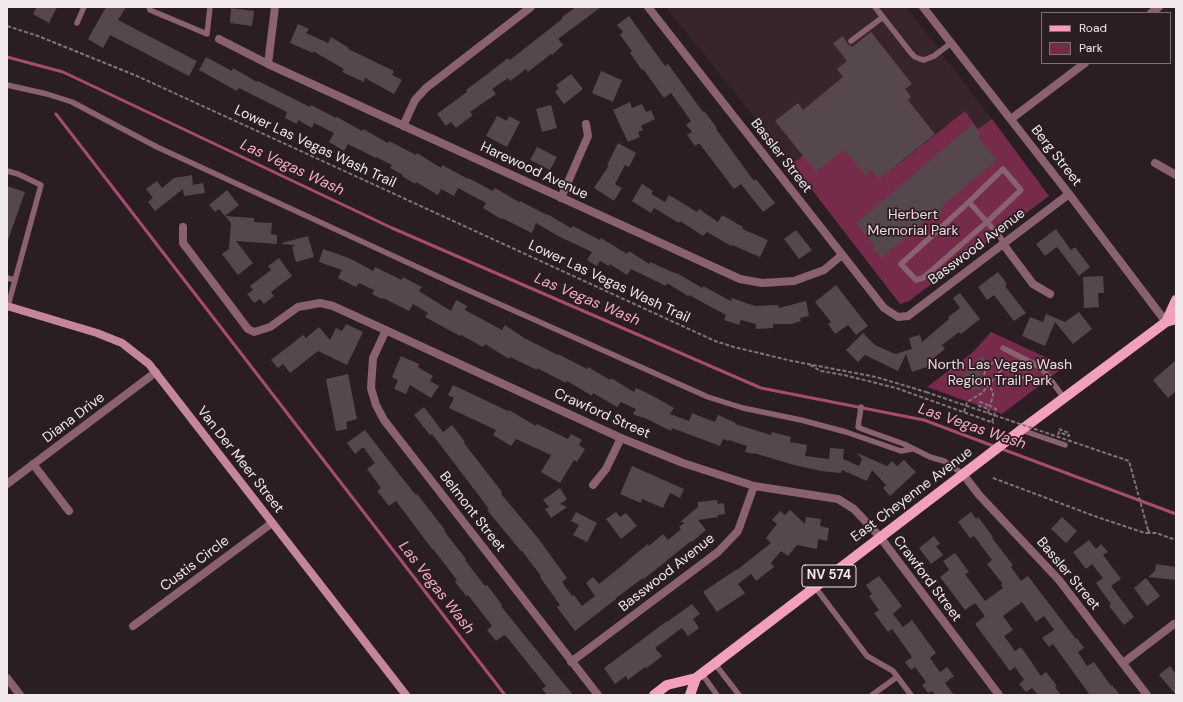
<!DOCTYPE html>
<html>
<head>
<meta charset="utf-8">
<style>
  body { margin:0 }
  #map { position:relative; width:1183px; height:702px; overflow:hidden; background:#2a1e22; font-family:"DM Sans",sans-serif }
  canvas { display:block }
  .frame { position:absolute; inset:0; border:8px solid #f2e9eb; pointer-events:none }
  .legend { position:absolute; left:1041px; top:12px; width:130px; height:52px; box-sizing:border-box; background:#2a1e22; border:1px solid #7a6f72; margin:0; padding:5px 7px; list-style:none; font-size:12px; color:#f2e9eb }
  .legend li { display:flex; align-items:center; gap:8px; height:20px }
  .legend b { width:20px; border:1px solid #7a6f72 }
</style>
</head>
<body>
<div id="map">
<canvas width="1183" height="702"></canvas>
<div class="frame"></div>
<ul class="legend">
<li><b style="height:5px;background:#f3a0bd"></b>Road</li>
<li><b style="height:11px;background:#762b4a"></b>Park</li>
</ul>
</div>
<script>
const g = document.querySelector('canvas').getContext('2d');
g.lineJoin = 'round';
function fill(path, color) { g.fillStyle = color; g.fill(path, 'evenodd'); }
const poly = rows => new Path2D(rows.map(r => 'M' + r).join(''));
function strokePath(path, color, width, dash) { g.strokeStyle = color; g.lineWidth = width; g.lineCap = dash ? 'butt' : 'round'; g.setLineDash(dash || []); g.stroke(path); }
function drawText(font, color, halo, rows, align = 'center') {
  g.font = font + ' "DM Sans",sans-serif'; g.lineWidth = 3.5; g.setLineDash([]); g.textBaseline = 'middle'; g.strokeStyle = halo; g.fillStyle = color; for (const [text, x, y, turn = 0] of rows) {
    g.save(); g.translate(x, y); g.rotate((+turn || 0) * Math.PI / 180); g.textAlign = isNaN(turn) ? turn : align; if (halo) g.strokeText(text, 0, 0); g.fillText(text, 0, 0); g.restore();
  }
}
fill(poly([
  [666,7,906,7,992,119,978,129,964,112,897,165,857,115,792,164]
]), '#38252b');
fill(poly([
  [965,111,978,129,992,119,1049,196,909,301,900,304,792,164,857,114,897,165],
  [991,332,1065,366,1002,414,927,387,972,353]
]), '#762b4a');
strokePath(poly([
  [7,57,63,72,392,228,761,388,924,420,996,447],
  [56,114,505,695],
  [1002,449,1176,514]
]), '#a54c6f', 3);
fill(poly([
  [37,7,57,7,49,23,33,14],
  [106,7,126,7,118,20,197,61,189,76,110,35,103,48,88,39],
  [576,7,601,7,558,39,563,45,552,55,551,54,528,72,526,69,510,81,508,78,492,89,496,94,470,112,473,115,456,128,451,122,446,126,437,114,467,92,466,90,490,72,508,58,510,60,562,19,562,17],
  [231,8,254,11,252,26,230,23],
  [629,16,665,66,668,64,703,112,704,111,717,128,716,129,754,181,756,179,775,203,763,212,741,184,734,189,699,143,695,146,687,135,692,132,686,125,691,121,671,93,664,98,643,69,642,70,630,53,632,51,620,35,623,32,617,25],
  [298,24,309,29,306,33,328,43,331,37,349,48,348,49,394,71,392,75,402,80,394,94,365,78,364,82,342,72,344,69,313,51,313,53,290,43],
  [871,32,912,84,905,89,911,97,908,100,935,134,879,179,871,170,865,175,844,150,816,172,775,121,798,103,803,110,843,77,837,69,847,61,833,43,843,36,848,44,852,47],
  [206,57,232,71,233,68,257,82,258,81,310,107,311,105,336,118,337,117,362,131,363,129,388,143,389,141,416,155,417,153,441,168,442,165,468,179,468,178,493,191,495,188,519,202,520,201,547,215,547,214,571,228,573,226,600,240,601,238,627,254,629,251,649,264,650,262,677,274,677,273,702,288,703,286,731,301,732,298,755,306,778,305,779,308,806,301,809,316,800,318,801,321,792,324,773,324,773,328,756,329,756,324,741,320,739,325,724,320,726,315,689,295,688,296,667,283,666,286,631,269,627,275,610,264,609,266,600,261,597,266,587,260,592,252,558,236,536,223,532,233,502,218,501,219,483,208,486,203,458,188,454,196,441,189,438,195,416,182,415,184,402,176,403,175,390,168,392,165,376,157,376,158,348,144,344,151,329,142,334,133,314,123,312,128,298,120,297,124,285,118,287,112,239,88,237,91,199,70],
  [601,71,622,80,613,102,592,93],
  [571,74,583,89,564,104,555,92,559,88,556,85],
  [630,102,632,108,642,104,646,112,651,110,655,119,641,126,643,130,638,132,640,137,628,142,613,110],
  [551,105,557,128,542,132,536,109],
  [497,116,507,121,509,116,520,122,507,147,486,136],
  [973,124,981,134,978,137,997,160,940,208,943,211,933,219,931,216,881,258,872,248,875,246,856,223],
  [618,143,636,153,629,167,625,165,615,184,622,188,614,201,594,188,609,165,607,165],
  [537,147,557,157,550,170,530,160],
  [192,175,193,185,203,183,205,193,184,196,183,189,155,211,148,202,153,198,146,189,157,181,162,188,174,178],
  [642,184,653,191,651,194,665,202,669,195,697,212,699,209,718,222,722,215,743,227,742,229,768,240,760,257,732,245,731,246,707,232,703,236,680,221,679,223,654,208,651,213,632,201],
  [7,186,25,192,8,240,7,240],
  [227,190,239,205,225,216,254,218,254,222,272,223,271,234,277,235,277,244,236,241,253,263,238,275,222,254,229,249,231,223,219,209,215,212,209,205],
  [1056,229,1071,250,1075,247,1090,267,1079,276,1057,247,1045,256,1036,244],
  [796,230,812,250,799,259,784,239],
  [308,236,314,257,296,262,292,247,295,245,282,244,282,243],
  [323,249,349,258,373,271,375,267,402,280,403,277,422,287,419,291,451,311,456,300,467,306,465,310,502,330,505,325,523,337,522,337,558,355,558,354,587,369,588,367,610,380,611,378,634,392,636,388,653,396,674,408,670,414,689,421,692,413,715,422,718,415,736,423,735,424,771,435,772,432,791,437,790,442,807,445,805,456,829,459,830,448,844,449,843,459,859,466,862,459,857,453,887,466,892,461,897,466,904,460,916,472,890,496,883,488,886,485,872,470,867,481,842,470,841,473,821,471,794,465,754,453,754,454,745,452,747,446,729,440,728,441,723,439,720,446,672,428,671,431,643,417,643,418,633,414,636,409,621,402,617,407,593,393,592,396,567,381,566,383,537,368,537,370,510,357,509,359,485,344,483,347,461,335,460,336,425,317,428,313,413,304,409,311,383,298,382,299,372,294,374,290,359,283,356,287,338,278,342,270,319,262],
  [279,258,292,276,271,292,274,296,264,304,260,299,254,303,247,294,253,290,250,286,271,270,268,266],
  [998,272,1007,284,1005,286,1026,313,1014,321,994,295,987,300,978,287],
  [1103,276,1104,293,1098,293,1099,307,1084,308,1083,277],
  [836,285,868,326,856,335,848,325,835,334,828,324,831,322,815,302],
  [960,293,980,319,961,334,959,332,942,345,945,349,931,360,933,365,912,372,906,354,898,371,865,355,858,362,846,350,863,333,875,345,895,354,912,349,909,338,920,335,922,342,949,319,948,317,960,308,953,298],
  [1079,312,1092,329,1073,344,1055,322,1045,346,1022,336,1030,317,1043,322,1046,314,1065,322],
  [346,324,363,332,347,365,318,351,290,373,283,364,278,368,271,360,303,335,306,338,319,327,330,340,336,328,342,331],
  [401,356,419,364,418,367,433,376,430,381,439,386,431,398,410,385,406,394,394,389,398,380,392,377],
  [982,356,988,363,980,369,975,361],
  [1176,360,1176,391,1168,398,1153,380],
  [979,369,982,382,979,389,971,390,964,386,962,379,966,372],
  [348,374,357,419,346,422,347,429,336,431,326,379],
  [453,385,508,411,509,410,536,426,537,424,568,439,571,434,582,440,579,445,585,449,577,462,574,460,560,483,541,472,551,455,516,439,511,446,493,435,496,430,449,408,454,398,448,395],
  [424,407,443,432,452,425,465,442,464,443,502,492,501,494,538,538,567,578,562,582,572,596,574,595,582,606,595,596,586,583,593,577,599,584,629,560,628,560,648,544,649,546,663,534,668,540,681,529,679,527,684,523,683,522,680,522,698,507,698,502,717,500,718,504,724,503,725,514,718,515,718,517,698,520,706,530,692,542,691,541,644,579,643,578,616,598,616,599,575,631,557,607,560,605,540,577,541,576,522,551,521,551,487,510,489,509,432,434,430,435,414,415],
  [365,430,399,474,416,495,417,494,445,530,444,531,466,559,465,560,485,586,487,585,502,605,501,606,521,631,573,695,547,695,542,689,546,686,507,637,504,635,496,641,487,630,492,626,468,595,466,596,455,582,457,580,433,549,432,549,396,501,389,506,377,491,381,488,367,469,375,463,363,447,355,454,347,443],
  [632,466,684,489,680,498,670,493,663,508,642,499,641,503,620,494],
  [560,488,567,499,560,504,567,507,551,518,545,509,549,507,543,500],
  [790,510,805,524,806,517,821,519,820,526,829,528,827,541,818,539,817,549,797,545,788,556,781,551,771,563,774,567,756,581,751,574,738,584,745,593,717,612,703,592,737,569,737,570,771,543,766,538,777,524,772,520,780,511,785,515],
  [576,512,597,523,587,542,573,535,579,525,571,521],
  [616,512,620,517,626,513,637,526,621,539,606,519],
  [971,512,976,519,978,517,993,537,992,538,1013,565,1011,567,1021,581,1028,576,1076,639,1077,638,1084,648,1078,652,1087,666,1094,662,1111,686,1112,685,1120,695,1090,695,1053,644,1049,647,1042,638,1054,630,1044,616,1036,622,1022,602,1003,616,1013,630,1004,636,1015,651,1021,647,1041,676,1046,672,1057,686,1055,687,1061,695,1038,695,1032,688,1026,692,1019,684,1024,680,1015,667,1010,671,975,624,985,616,975,603,965,610,940,577,949,570,943,561,955,553,969,572,965,574,985,601,1003,588,1001,585,1002,583,987,564,992,560,974,536,970,538,958,522],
  [1062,517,1077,531,1066,543,1051,529],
  [934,536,940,544,936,546,943,555,931,564,919,548],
  [1089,540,1096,549,1101,544,1108,552,1103,555,1121,579,1111,586,1134,617,1124,625,1109,606,1111,604,1096,583,1103,578,1092,564,1086,569,1073,552],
  [1156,564,1176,567,1176,580,1148,577,1155,571],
  [879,576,902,606,893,614,903,627,912,620,936,653,930,658,940,672,947,667,954,676,945,683,954,695,935,695,932,691,928,693,922,685,926,682,915,667,911,670,905,662,912,657,892,629,888,632,874,613,879,610,869,596,872,594,866,585],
  [1146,578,1160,596,1147,606,1134,588],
  [692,604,700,614,693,619,699,628,688,636,682,628,655,648,662,656,647,668,645,667,628,680,626,676,615,684,604,668,667,621,667,622],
  [1170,666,1176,674,1176,695,1159,675]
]), '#56474c');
strokePath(poly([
  [7,26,38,36,137,76,715,341,734,347,792,361,876,377,926,392],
  [810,365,821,371,844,375,896,388,994,423],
  [964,412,967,402,982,393,1003,368],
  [988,413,989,409,979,406,980,402,990,406],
  [992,422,996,409,990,406,993,396,993,392,984,376,985,371,988,366,993,363,999,365,1028,380,1037,378,1040,379],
  [1058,435,1059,432,1069,436,1069,433,1059,429],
  [993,478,1097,517,1145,533,1150,533],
  [1148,530,1150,533,1156,533,1176,540]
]), '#7f7477', 2, [4, 2]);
strokePath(poly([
  [149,7,150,10,207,34,210,7],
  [875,7,911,53,915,57,920,59,924,60,934,56,951,43],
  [77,23,84,7],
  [851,41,883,17],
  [7,85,47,94,72,102,157,147,452,283,708,397,743,408,801,420,846,432,901,451,912,449],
  [7,171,18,174,41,185,8,306],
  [969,202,1003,169,1021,190,987,222,923,278,916,280,901,264,969,202,987,222,1001,238,1003,244],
  [7,278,15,280],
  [1003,348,1042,368,1064,398],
  [861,407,858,427,862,429,904,444,930,457,944,461,963,474],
  [1021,430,1065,445],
  [815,587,867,656,893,671,911,695],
  [715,664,739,695],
  [702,674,717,695],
  [872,695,897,677]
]), '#89616f', 5.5);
strokePath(poly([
  [648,7,884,308,898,317,908,316,1069,194],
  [923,7,1069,194,1166,322],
  [1151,13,1159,7],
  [219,39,268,64,740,279,762,283,794,281,824,270,842,255],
  [268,64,275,7],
  [1011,119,1085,63],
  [403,126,415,100,426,88,531,7],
  [1155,163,1176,175],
  [561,198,588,136,586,124],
  [183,227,183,243,248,329,254,332,270,327,298,307,320,303,333,306,621,438,683,463,754,486,838,499,854,509,880,537,999,695],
  [1003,244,1033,284,1050,294],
  [386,330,373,358,371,388,376,405,384,420,598,695],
  [33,464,69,511],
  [963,474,979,495,1059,580,1147,695],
  [7,484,156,372],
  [593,485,606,469,621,438],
  [133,626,272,523],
  [571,662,718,552,738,531,754,486],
  [1123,663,1174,624],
  [7,678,20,695]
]), '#89616f', 8);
strokePath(poly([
  [7,306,97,333,122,343,149,364,406,695]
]), '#c5859a', 8);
strokePath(poly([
  [1166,322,1176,300],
  [654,695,667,685,696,678,1021,430,1166,322,1176,319],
  [690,695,696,678]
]), '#f3a0bd', 10);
strokePath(poly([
  [926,392,1129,461,1148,530]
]), '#7f7477', 2, [4, 2]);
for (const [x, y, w] of [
  [829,576,54]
]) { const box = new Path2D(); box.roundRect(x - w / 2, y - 11, w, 22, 3); g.fillStyle = '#2a1e22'; g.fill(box); strokePath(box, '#f2e9eb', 1); }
drawText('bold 13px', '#f2e9eb', null, [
  ["NV 574",829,576]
]);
drawText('14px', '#f2e9eb', '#2a1e22', [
  ["Lower Las Vegas Wash Trail",315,147,25],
  ["Bassler Street",781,156,52],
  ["Berg Street",1056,156,52],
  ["Harewood Avenue",534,171,25],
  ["Basswood Avenue",977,247,-37],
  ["Lower Las Vegas Wash Trail",609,282,25],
  ["Crawford Street",602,414,24],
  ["Diana Drive",74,418,-37],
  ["Van Der Meer Street",240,460,52],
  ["East Cheyenne Avenue",912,495,-37],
  ["Belmont Street",472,512,52],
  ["Custis Circle",195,564,-37],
  ["Basswood Avenue",667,573,-38],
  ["Bassler Street",1068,574,50],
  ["Crawford Street",927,579,53]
]);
drawText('14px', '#f4dae2', '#2a1e22', [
  ["Herbert",913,215],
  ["Memorial Park",913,231],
  ["North Las Vegas Wash",1000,365],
  ["Region Trail Park",1000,381]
]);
drawText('italic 15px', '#f6acc5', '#2a1e22', [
  ["Las Vegas Wash",292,168,25],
  ["Las Vegas Wash",587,300,23],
  ["Las Vegas Wash",972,427,19],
  ["Las Vegas Wash",436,588,52]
]);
</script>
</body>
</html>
